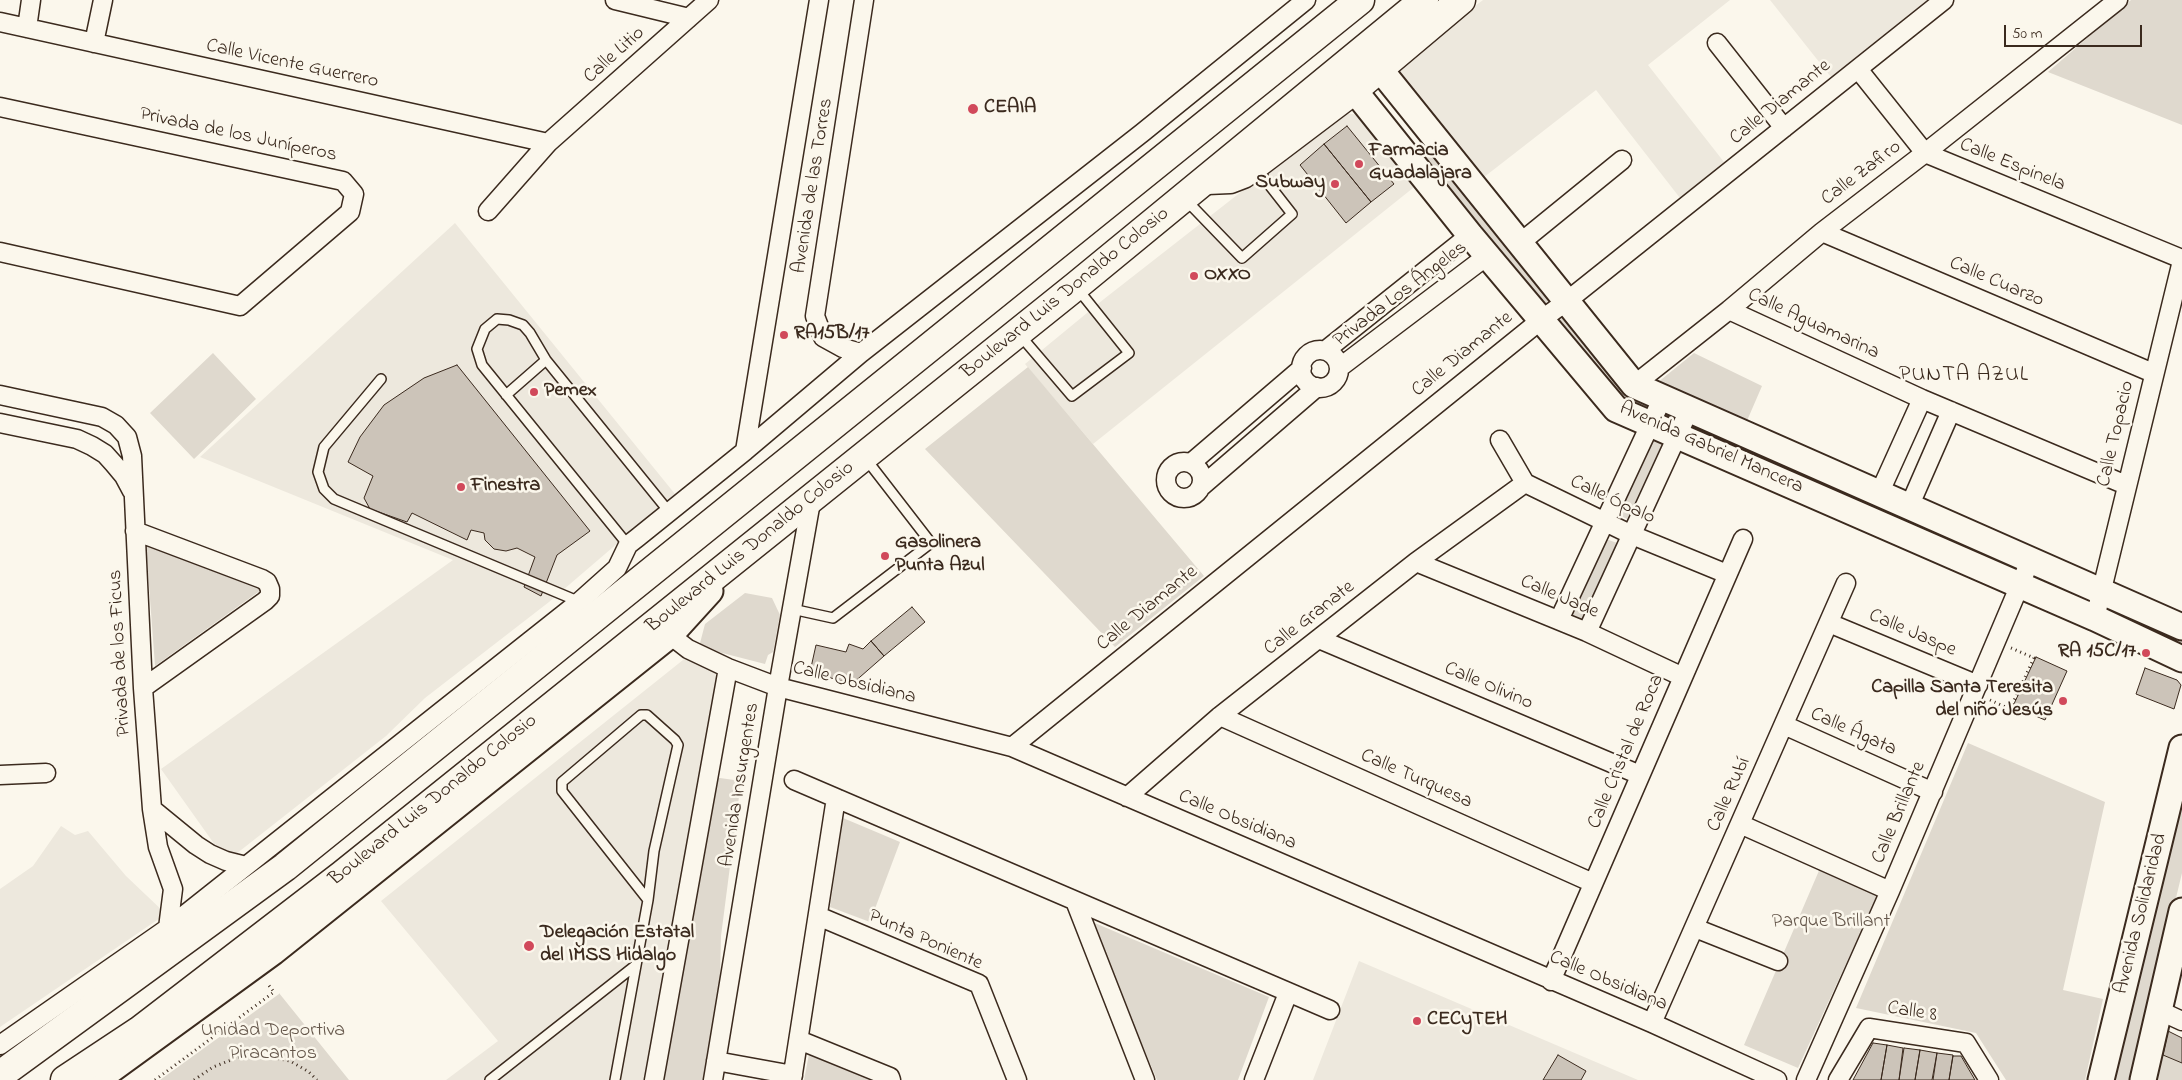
<!DOCTYPE html>
<html>
<head>
<meta charset="utf-8">
<style>
  body { margin:0 }
  #map { position:relative; width:2182px; height:1080px; overflow:hidden; background:#fbf7ec; font-family:"Indie Flower",sans-serif }
  canvas { display:block }
  .scale { position:absolute; left:2004px; top:25px; width:138px; height:22px; box-sizing:border-box; border:2px solid #3b2a1e; border-top:0; padding-left:6px; font-size:15px; line-height:18px; white-space:nowrap; color:#3b2a1e; -webkit-text-stroke:4px #fbf7ec; paint-order:stroke }
</style>
</head>
<body>
<div id="map">
<canvas width="2182" height="1080"></canvas>
<div class="scale">50 m</div>
</div>
<script>
const g = document.querySelector('canvas').getContext('2d');
g.lineJoin = 'round';
function fill(path, color) { g.fillStyle = color; g.fill(path, 'evenodd'); }
const poly = rows => new Path2D(rows.map(r => 'M' + r).join(''));
function strokePath(path, color, width, dash) { g.strokeStyle = color; g.lineWidth = width; g.lineCap = dash ? 'butt' : 'round'; g.setLineDash(dash || []); g.stroke(path); }
function drawText(font, color, halo, rows, align = 'center') {
  g.font = font + ' "Indie Flower",sans-serif'; g.lineWidth = 5; g.setLineDash([]); g.textBaseline = 'middle'; g.strokeStyle = halo; g.fillStyle = color; for (const [text, x, y, turn = 0] of rows) {
    g.save(); g.translate(x, y); g.rotate((+turn || 0) * Math.PI / 180); g.textAlign = isNaN(turn) ? turn : align; if (halo) g.strokeText(text, 0, 0); g.fillText(text, 0, 0); g.restore();
  }
}
fill(poly([
  [1483,0,1730,0,1648,65,1724,162,1680,198,1596,90,1479,181,1404,87,1400,73,1405,60],
  [1770,0,1927,0,1831,77],
  [1342,113,1361,115,1418,184,1093,444,1025,364,1104,299],
  [455,223,675,494,549,602,425,698,386,736,236,854,220,852,161,769,453,560,200,457],
  [688,656,720,676,647,1080,446,1080,498,1041,381,901],
  [61,826,75,835,88,831,126,876,166,914,0,1027,0,889,33,866],
  [1359,961,1638,1080,1313,1080]
]), '#ede8dd');
fill(poly([
  [2131,0,2182,0,2182,125,2048,72],
  [1427,147,1552,301,1550,303,1544,306,1419,153],
  [1563,317,1638,399,1634,407,1629,406,1556,321],
  [213,353,256,399,194,459,150,413],
  [1694,353,1762,386,1746,423,1657,383],
  [1028,367,1204,576,1115,647,925,449],
  [1702,426,2018,567,2016,573,1696,433,1698,427],
  [1653,437,1663,442,1627,519,1617,514],
  [1606,539,1617,543,1582,620,1572,616],
  [146,545,261,590,155,666],
  [745,593,772,598,780,615,773,652,768,655,765,664,699,647,705,624],
  [2110,605,2182,636,2182,649,2108,616],
  [1968,743,2105,802,2063,990,2103,999,2085,1080,2006,1080,1976,1033,1856,1008],
  [713,777,741,781,721,936,720,982,704,1080,664,1080],
  [2182,780,2182,873,2132,1080,2111,1080],
  [843,818,900,842,870,922,830,907],
  [1821,866,1879,892,1798,1068,1744,1045],
  [1090,921,1269,997,1238,1080,1157,1080],
  [279,993,349,1080,160,1080,279,994],
  [809,1054,871,1080,804,1080],
  [2163,1055,2182,1063,2182,1080,2157,1080]
]), '#dfd9ce');
const building = poly([
  [1347,126,1394,184,1371,202,1324,144,1347,126],
  [1324,144,1371,202,1346,223,1300,165,1324,144],
  [457,365,590,531,557,555,541,596,524,587,535,557,517,548,506,551,494,549,485,540,484,533,471,530,467,540,412,513,407,522,370,509,364,498,373,476,348,462,360,437,384,405,424,378,457,365],
  [912,607,925,622,884,656,871,641,912,607],
  [871,641,884,656,852,684,810,672,816,645,846,652,849,644,863,649,871,641],
  [2036,657,2067,671,2045,720,2013,706,2036,657],
  [2145,668,2177,680,2181,685,2174,709,2136,694,2145,668],
  [2168,1031,2182,1038,2182,1063,2163,1055,2168,1031],
  [1873,1043,1887,1045,1881,1080,1853,1080,1873,1043],
  [1887,1045,1903,1048,1899,1080,1881,1080,1887,1045],
  [1904,1048,1920,1050,1915,1080,1899,1080,1904,1048],
  [1920,1050,1937,1053,1932,1080,1915,1080,1920,1050],
  [1937,1053,1953,1055,1949,1080,1933,1080,1937,1053],
  [1558,1055,1586,1071,1581,1080,1543,1080,1558,1055],
  [1953,1056,1961,1056,1975,1080,1949,1080,1953,1056]
]);
fill(building, '#ccc4b9');
strokePath(building, '#3b2a1e', 1);
const lane = poly([
  [1185,199,1242,258,1292,214,1256,168],
  [1019,334,1072,396,1129,353,1077,288],
  [381,379,324,447,318,472,324,489,334,499,580,602],
  [506,395,546,360],
  [628,545,482,365,477,349,485,329,497,319,509,320,523,325,530,333,546,360,670,513],
  [792,609,833,618,931,543,866,459],
  [490,1080,636,965],
  [615,1080,648,900,654,851,678,745,675,740,647,715,641,715,562,782,562,791,648,900]
]);
const street = poly([
  [615,0,689,18],
  [0,22,548,143],
  [27,28,31,0],
  [94,43,103,0],
  [1717,43,1784,128],
  [1858,69,1925,153,2182,259],
  [0,107,343,181,354,194,350,212,240,306,0,252],
  [488,211,548,143,709,0],
  [1822,232,2153,373],
  [1520,243,1622,160],
  [1729,310,1922,399,2126,485],
  [1326,350,1470,235],
  '1301 369a19 19 0 1 1 38 0a19 19 0 1 1-38 0Z',
  [861,353,843,348,823,337,815,316,864,0],
  [1339,368,1487,256],
  [1634,385,1729,310,1822,232,1925,153,2118,0],
  [0,395,102,417,116,425,127,437,132,456,143,688,152,809,158,847,173,889,168,928],
  [0,423,77,439,92,446,105,454,114,464,124,476,132,491],
  [1500,440,1525,483,1632,535,1727,574],
  [745,451,819,0],
  '1166 480a18 18 0 1 1 36 0a18 18 0 1 1-36 0Z',
  [1191,463,1302,368],
  [1202,486,1317,387],
  [1879,494,1922,399],
  [1909,507,1951,411],
  [135,531,262,579,267,582,270,589,270,596,265,601,143,688],
  [1416,562,1587,632,1683,677],
  [2095,618,2182,261],
  [1559,620,1662,399],
  [1829,623,1978,685],
  [1587,632,1689,410],
  [670,635,688,649,728,668,778,687,1012,747,1652,1023,1777,1080],
  [1319,639,1640,775],
  [1220,716,1593,883],
  [1784,725,1933,792],
  [1012,747,1541,320,1567,301,1944,0],
  [0,775,46,773],
  [794,780,1330,1010],
  [1127,797,1220,716,1416,562,1525,483],
  [152,809,196,845,210,854,226,861,246,866],
  [1740,824,1890,891],
  [1075,901,1145,1080],
  [818,916,979,984,1017,1080],
  [1695,928,1778,961],
  [1551,981,1743,539],
  [2158,1010,2182,1021],
  [1652,1023,1846,583],
  [799,1040,890,1077,891,1080],
  [0,1045,168,928,579,602,617,568,628,545,637,538,745,451,861,353,1142,133,1306,0],
  [716,1061,793,1075],
  [654,1080,728,668],
  [713,1080,778,687,812,496],
  [792,1080,836,798],
  [1254,1080,1288,993],
  [1806,1080,1890,891,2030,561],
  [1838,1080,1869,1028,1966,1043,1989,1080]
]);
const secondary = poly([
  [1379,68,1634,385,2182,627],
  [1354,90,1470,235,1616,409,2095,618,2182,659],
  [97,1080,273,952,670,635,710,591],
  [2101,1080,2182,748],
  [2143,1080,2182,911]
]);
const primary = poly([
  [0,1075,285,867,1360,0],
  [65,1080,139,1031,342,875,1076,286,1424,0]
]);
const highway = poly([
  [1207,180,1230,179,1243,174,1354,90,1461,0]
]);
strokePath(lane, '#3b2a1e', 12);
strokePath(street, '#3b2a1e', 21);
strokePath(secondary, '#3b2a1e', 29);
strokePath(primary, '#3b2a1e', 31);
strokePath(highway, '#3b2a1e', 31);
strokePath(poly([
  [2011,648,2034,658,2010,709,2021,714,2023,710],
  [1990,700,2010,709],
  [155,1080,274,992,267,983],
  [194,1080,213,1067,239,1057,266,1056,290,1061,309,1072,317,1080]
]), '#3b2a1e', 3, [1, 4]);
strokePath(lane, '#fbf7ec', 9);
strokePath(street, '#fbf7ec', 18);
strokePath(secondary, '#fbf7ec', 25);
strokePath(primary, '#fbf7ec', 28);
strokePath(highway, '#fbf7ec', 28);
for (const [x, y, r, color] of [
  [973,109,6,"#d1495b"],
  [1359,164,5,"#d1495b"],
  [1335,184,5,"#d1495b"],
  [1194,276,5,"#d1495b"],
  [784,335,5,"#d1495b"],
  [534,392,5,"#d1495b"],
  [461,487,5,"#d1495b"],
  [885,556,5,"#d1495b"],
  [2146,653,5,"#d1495b"],
  [2063,701,5,"#d1495b"],
  [529,946,6,"#d1495b"],
  [1417,1021,5,"#d1495b"]
]) { const dot = new Path2D(); dot.arc(x, y, r, 0, 2 * Math.PI); g.fillStyle = color; g.fill(dot); strokePath(dot, '#fbf7ec', 2); }
drawText('20px', '#3b2a1e', '#fbf7ec', [
  ["Calle Litio",615,56,-42],
  ["Calle Vicente Guerrero",292,65,12],
  ["Calle Diamante",1781,103,-39],
  ["Privada de los Juníperos",238,136,12],
  ["Calle Espinela",2012,166,22],
  ["Calle Zafiro",1862,174,-37],
  ["Avenida de las Torres",814,186,-81],
  ["Calle Cuarzo",1996,283,23],
  ["Boulevard Luis Donaldo Colosio",1066,294,-39],
  ["Privada Los Ángeles",1401,295,-37],
  ["Calle Aguamarina",1813,325,25],
  ["Calle Diamante",1463,355,-39],
  ["Calle Topacio",2117,434,-77],
  ["Avenida Gabriel Mancera",1711,449,24],
  ["Calle Ópalo",1612,501,25],
  ["Boulevard Luis Donaldo Colosio",751,548,-39],
  ["Calle Jade",1559,598,23],
  ["Calle Diamante",1148,609,-39],
  ["Calle Granate",1310,619,-38],
  ["Calle Jaspe",1912,634,23],
  ["Privada de los Ficus",121,653,-93],
  ["Calle Obsidiana",854,684,14],
  ["Calle Olivino",1488,687,23],
  ["Calle Ágata",1853,733,24],
  ["Calle Cristal de Roca",1627,752,-67],
  ["Calle Turquesa",1416,780,24],
  ["Avenida Insurgentes",741,785,-81],
  ["Calle Rubí",1730,795,-66],
  ["Boulevard Luis Donaldo Colosio",434,801,-39],
  ["Calle Brillante",1900,813,-67],
  ["Calle Obsidiana",1237,821,23],
  ["Avenida Solidaridad",2142,914,-76],
  ["Punta Poniente",925,941,24],
  ["Calle Obsidiana",1608,982,23],
  ["Calle 8",1912,1013,9]
]);
drawText('bold 20px', '#3b2a1e', '#fbf7ec', [
  ["CEAIA",984,109],
  ["Farmacia",1369,152],
  ["Guadalajara",1369,175],
  ["Subway",1325,184,"right"],
  ["OXXO",1204,276],
  ["RA15B/17",794,335],
  ["Pemex",544,392],
  ["Finestra",471,487],
  ["Gasolinera",895,544],
  ["Punta Azul",895,567],
  ["RA 15C/17",2136,653,"right"],
  ["Capilla Santa Teresita",2053,689,"right"],
  ["del niño Jesús",2053,712,"right"],
  ["Delegación Estatal",540,934],
  ["del IMSS Hidalgo",540,957],
  ["CECyTEH",1427,1021]
], 'left');
drawText('20px', '#64564a', '#fbf7ec', [
  ["Parque Brillant",1831,923],
  ["Unidad Deportiva",273,1032],
  ["Piracantos",273,1055]
]);
g.letterSpacing = '1px';
drawText('22px', '#3b2a1e', '#fbf7ec', [
  ["PUNTA AZUL",1964,376]
]);
g.letterSpacing = '0px';
</script>
</body>
</html>
